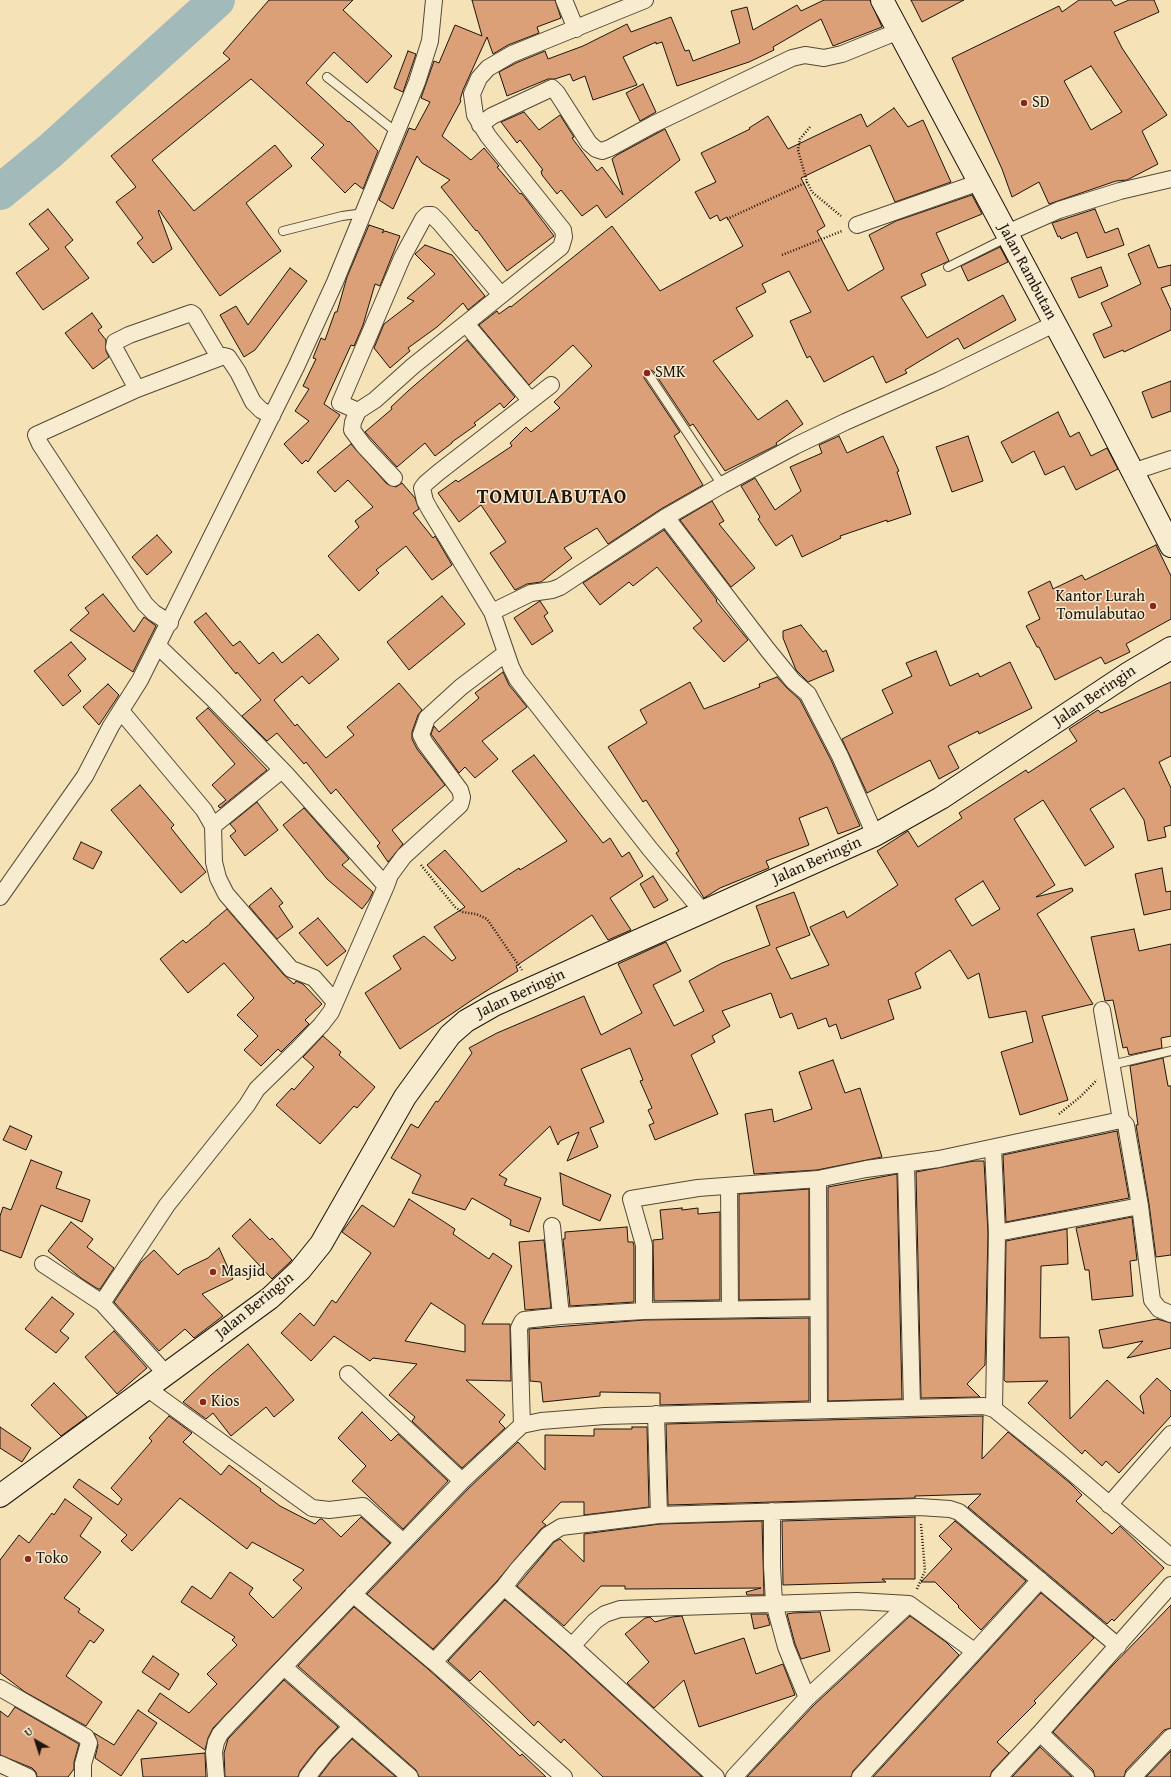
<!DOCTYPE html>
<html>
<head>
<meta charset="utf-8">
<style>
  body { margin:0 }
  #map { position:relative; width:1171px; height:1777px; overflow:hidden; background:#f5e2b6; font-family:"Gentium Book Plus",serif }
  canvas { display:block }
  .north { position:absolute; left:16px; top:1721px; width:40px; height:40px; -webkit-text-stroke:3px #f8ecd0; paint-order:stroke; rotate:321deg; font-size:11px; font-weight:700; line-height:16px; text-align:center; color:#1d140c }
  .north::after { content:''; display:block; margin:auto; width:14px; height:18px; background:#1d140c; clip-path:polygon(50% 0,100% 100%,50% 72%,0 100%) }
</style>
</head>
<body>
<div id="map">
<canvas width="1171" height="1777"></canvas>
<div class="north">U</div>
</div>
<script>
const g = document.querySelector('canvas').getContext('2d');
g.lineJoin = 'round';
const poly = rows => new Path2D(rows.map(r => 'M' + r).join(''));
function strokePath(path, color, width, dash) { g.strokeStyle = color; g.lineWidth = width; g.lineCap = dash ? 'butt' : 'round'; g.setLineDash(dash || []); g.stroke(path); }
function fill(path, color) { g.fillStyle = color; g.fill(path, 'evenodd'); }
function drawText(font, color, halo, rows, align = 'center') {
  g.font = font + ' "Gentium Book Plus",serif'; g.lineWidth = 3; g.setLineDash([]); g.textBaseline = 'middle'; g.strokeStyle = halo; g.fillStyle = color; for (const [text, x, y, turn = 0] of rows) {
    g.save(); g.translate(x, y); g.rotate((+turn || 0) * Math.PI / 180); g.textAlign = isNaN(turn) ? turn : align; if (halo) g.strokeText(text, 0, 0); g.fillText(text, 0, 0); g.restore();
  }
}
strokePath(poly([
  [0,192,50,151,217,0]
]), '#a2baba', 36);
const building = poly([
  [269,0,353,0,343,10,392,56,367,83,334,52,306,83,348,122,349,121,378,151,363,189,355,183,345,193,311,158,324,145,251,79,152,160,194,211,275,145,292,166,246,203,281,251,220,296,159,210,158,211,172,249,153,263,137,243,143,238,116,202,136,187,111,156,230,59,223,53,269,0],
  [472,0,555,0,561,18,537,27,539,33,508,45,493,54,487,37,463,90,460,100,461,101,442,136,471,160,484,148,499,166,497,167,520,194,521,193,526,199,554,236,507,271,477,230,476,231,441,187,450,180,422,163,417,156,393,209,379,200,409,128,415,130,430,102,421,98,434,61,439,63,455,25,482,36,472,0],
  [824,0,870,0,882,27,833,46,821,19,773,47,774,50,749,62,677,86,662,42,656,44,656,42,623,57,637,85,593,100,585,76,573,81,570,74,555,79,548,79,507,96,499,72,516,63,545,51,548,59,583,46,627,24,631,32,671,17,685,51,689,50,693,61,740,43,731,11,747,7,753,30,797,5,801,11,824,0],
  [911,0,964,0,922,22,911,0],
  [1079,0,1111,0,1115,6,1129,0,1154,0,1159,12,1114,32,1122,48,1167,115,1142,131,1158,164,1127,180,1116,181,1049,204,1039,182,1012,197,1002,169,952,58,1059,6,1062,12,1079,0],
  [1091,66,1122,112,1091,130,1064,81,1091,66],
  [408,51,416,54,403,92,394,88,408,51],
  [643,84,656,112,640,121,626,93,643,84],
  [894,108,908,127,923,120,951,182,895,202,870,145,801,178,825,226,817,231,848,291,884,269,869,235,896,221,972,195,982,214,936,233,949,261,921,274,926,285,901,297,927,338,1003,295,1016,320,964,349,958,338,905,370,907,373,886,383,873,356,824,382,810,356,807,358,790,321,811,312,789,271,762,284,766,292,736,308,753,336,713,361,758,420,787,400,803,424,776,443,777,445,725,471,693,424,690,426,654,372,651,370,646,370,644,373,644,378,680,432,674,436,703,485,661,509,608,544,597,528,564,548,572,558,541,582,527,584,515,590,490,553,506,542,481,505,459,522,438,493,456,480,458,482,512,446,510,443,526,427,531,432,560,408,554,402,592,366,573,345,529,385,479,325,497,311,499,314,510,306,511,307,612,226,660,291,743,246,727,217,720,221,717,215,710,219,695,192,716,182,701,153,750,129,749,128,768,116,788,149,861,114,867,127,894,108],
  [524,112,539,130,560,115,574,137,572,138,597,171,602,167,623,195,612,159,617,155,665,129,680,160,606,218,597,205,582,216,561,190,557,194,542,175,541,171,543,170,520,140,517,143,501,122,524,112],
  [48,209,73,240,65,247,89,278,43,310,16,273,49,249,29,224,48,209],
  [1095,209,1105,233,1118,228,1124,245,1087,258,1077,232,1061,239,1060,236,1058,237,1052,223,1095,209],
  [369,225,384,230,382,233,385,231,400,236,380,286,375,284,363,325,354,346,351,345,324,404,340,415,308,462,306,460,302,464,284,444,309,421,295,411,309,389,303,386,316,359,313,358,321,338,325,340,335,312,337,312,347,277,369,225],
  [425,245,452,255,485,296,468,310,463,303,437,327,408,348,410,351,390,368,374,348,384,324,414,301,407,298,435,274,415,254,425,245],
  [1149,245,1158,268,1171,265,1171,285,1161,288,1171,310,1171,330,1124,352,1123,350,1104,358,1093,334,1112,326,1101,303,1141,284,1128,254,1149,245],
  [1000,247,1008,262,968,281,961,266,1000,247],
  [1101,267,1108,286,1079,298,1071,278,1101,267],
  [290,268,307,281,255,350,244,357,220,315,236,306,248,325,290,268],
  [92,313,102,327,98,330,106,340,106,351,109,357,93,369,65,333,92,313],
  [467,340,515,397,504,408,500,403,474,423,476,425,452,442,452,443,435,456,425,443,397,467,365,432,392,409,391,407,408,391,467,340],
  [1171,381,1171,411,1152,418,1142,392,1171,381],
  [1058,412,1070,437,1079,432,1091,456,1107,448,1118,469,1076,490,1064,466,1045,475,1034,451,1012,463,1001,442,1058,412],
  [839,436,847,453,883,436,899,471,897,472,911,514,887,522,887,520,840,536,841,538,802,557,792,535,776,546,758,519,760,517,741,486,755,478,775,510,801,491,790,467,822,453,819,445,839,436],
  [968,436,983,481,952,492,936,447,968,436],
  [351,444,387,484,396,487,402,483,415,498,419,509,413,513,433,538,435,536,452,565,432,580,406,546,376,570,379,573,359,591,328,556,359,527,355,521,373,507,348,480,335,492,317,472,351,444],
  [712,501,724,521,719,524,755,568,731,587,680,520,712,501],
  [664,530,717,600,716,601,748,640,724,662,693,628,702,621,657,567,633,586,629,582,600,605,583,583,664,530],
  [157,535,172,552,147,575,132,557,157,535],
  [1156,545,1171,576,1171,619,1126,644,1130,652,1105,664,1101,657,1055,680,1039,647,1037,647,1026,626,1040,619,1028,592,1050,581,1053,589,1082,575,1085,580,1156,545],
  [103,594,134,632,144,617,156,626,133,672,70,630,89,613,85,608,103,594],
  [442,596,465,624,409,670,387,642,442,596],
  [540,601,548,613,544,616,553,631,532,645,514,618,540,601],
  [206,613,233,646,240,641,259,664,273,652,282,663,318,634,339,659,309,684,302,676,274,700,295,726,297,724,326,758,354,735,347,727,399,683,422,710,418,715,412,732,412,739,417,749,445,785,392,830,403,844,388,862,377,846,380,843,336,789,331,794,306,762,304,764,277,733,267,741,242,716,261,700,237,672,236,674,194,622,206,613],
  [801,625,823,652,826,650,834,671,808,682,796,670,783,638,783,631,801,625],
  [71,642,86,659,68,675,81,691,63,706,34,671,71,642],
  [936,651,950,686,978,673,980,677,1010,662,1032,708,979,734,978,731,948,746,959,768,939,779,930,760,867,793,842,739,893,713,882,690,912,676,906,663,936,651],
  [503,672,509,685,527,707,482,741,498,759,475,778,465,767,459,773,431,734,434,726,439,732,479,698,475,693,503,672],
  [777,677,787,688,800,700,831,760,860,826,838,834,827,807,799,818,809,845,766,861,769,868,720,888,704,898,676,853,679,851,646,800,643,802,608,747,647,723,640,710,690,682,704,709,760,687,759,684,777,677],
  [1171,682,1171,756,1159,762,1171,788,1171,825,1164,827,1166,837,1148,841,1144,820,1124,788,1090,809,1114,847,1085,866,1043,800,1014,819,1055,885,1036,897,1072,888,1073,891,1037,914,1093,1004,1042,1016,1068,1100,1020,1115,1001,1052,1033,1042,1026,1011,989,1018,979,973,968,979,950,950,915,973,921,988,888,1000,894,1019,841,1039,836,1024,829,1027,826,1018,798,1029,792,1013,780,1018,771,993,722,1011,730,1026,712,1036,715,1042,691,1055,718,1114,655,1140,649,1125,654,1123,648,1110,652,1108,640,1081,643,1080,630,1048,581,1069,604,1122,590,1128,598,1147,567,1161,579,1132,560,1141,558,1145,550,1126,499,1175,507,1179,504,1185,541,1198,529,1232,510,1225,511,1220,472,1198,465,1210,412,1193,421,1175,391,1158,411,1124,418,1128,436,1101,438,1102,472,1053,469,1048,497,1033,584,996,601,1035,642,1013,618,964,666,942,681,971,653,985,674,1026,704,1011,689,981,722,963,770,945,756,906,794,892,810,935,776,948,791,979,829,965,810,927,844,911,847,918,898,885,877,851,908,831,918,847,962,818,959,813,1026,770,1028,773,1077,741,1069,729,1098,710,1101,713,1171,682],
  [983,881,1000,909,972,926,955,899,983,881],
  [108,684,119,695,99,725,83,707,108,684],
  [208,708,267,770,220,808,218,806,226,800,212,785,235,764,196,718,208,708],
  [534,755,603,843,610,838,622,857,629,852,643,876,610,898,631,930,608,940,592,915,516,966,518,971,472,1000,400,1049,365,993,401,969,393,956,424,936,452,961,456,958,434,927,465,907,427,865,445,850,482,892,519,868,520,870,567,841,512,771,534,755],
  [140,785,174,825,171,828,206,872,181,893,111,810,140,785],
  [257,802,278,830,245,856,230,836,236,831,230,824,257,802],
  [304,808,349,859,342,865,373,892,369,900,362,909,327,879,283,825,304,808],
  [81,842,102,852,93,869,73,859,81,842],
  [1162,868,1166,892,1171,891,1171,909,1144,915,1135,874,1162,868],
  [653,876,668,900,654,908,640,884,653,876],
  [271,888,283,903,279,906,293,927,277,939,249,906,271,888],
  [227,909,284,975,294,984,296,981,303,984,322,1004,305,1020,309,1024,281,1052,278,1049,261,1066,244,1050,258,1036,237,1015,254,998,224,963,188,993,160,959,183,940,186,943,210,924,210,923,227,909],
  [318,918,346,951,327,966,299,933,318,918],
  [1134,929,1139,951,1171,944,1171,1036,1161,1038,1162,1048,1129,1055,1127,1047,1123,1048,1113,1000,1105,1001,1091,937,1134,929],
  [323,1036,341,1052,339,1055,375,1087,357,1108,354,1106,320,1144,276,1105,292,1088,294,1090,314,1067,303,1057,323,1036],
  [1163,1058,1168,1086,1171,1086,1171,1255,1156,1257,1149,1204,1136,1125,1138,1125,1130,1066,1163,1058],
  [833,1060,845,1093,860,1088,882,1157,817,1170,754,1174,745,1114,772,1109,774,1122,812,1109,799,1072,833,1060],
  [10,1126,32,1136,26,1150,3,1140,10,1126],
  [1117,1131,1129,1198,1006,1222,1003,1155,1117,1131],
  [31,1160,62,1172,56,1188,90,1200,82,1222,41,1205,21,1258,0,1250,0,1216,3,1207,11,1210,31,1160],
  [974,1161,984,1161,988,1233,985,1365,967,1384,980,1397,921,1398,916,1172,974,1161],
  [560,1173,611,1195,600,1221,563,1205,560,1173],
  [897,1174,902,1399,828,1401,828,1187,897,1174],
  [809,1189,809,1299,739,1300,739,1194,809,1189],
  [409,1199,455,1229,453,1234,489,1259,493,1253,512,1266,482,1324,510,1324,511,1381,466,1380,505,1415,499,1422,505,1428,462,1468,412,1421,415,1417,389,1395,417,1364,373,1358,370,1361,334,1336,311,1361,281,1333,300,1313,314,1326,332,1300,336,1303,371,1253,342,1232,362,1205,394,1227,409,1199],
  [431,1303,465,1325,465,1352,405,1341,431,1303],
  [682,1208,682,1210,698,1208,698,1214,720,1212,720,1300,654,1301,653,1240,663,1239,660,1210,682,1208],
  [1132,1217,1137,1260,1130,1261,1133,1296,1092,1300,1089,1270,1085,1270,1076,1228,1132,1217],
  [250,1219,270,1240,272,1238,292,1260,272,1279,232,1236,250,1219],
  [71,1222,93,1239,87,1247,114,1268,100,1289,98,1289,81,1278,48,1251,71,1222],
  [627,1227,628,1242,633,1242,634,1246,634,1302,570,1306,563,1239,565,1239,565,1232,627,1227],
  [1067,1229,1068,1264,1041,1266,1041,1268,1040,1338,1069,1337,1070,1419,1107,1380,1144,1414,1140,1396,1157,1378,1171,1391,1171,1416,1119,1473,1106,1461,1102,1466,1085,1450,1082,1454,1028,1403,1048,1381,1006,1382,1004,1380,1006,1241,1067,1229],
  [544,1240,551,1308,525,1310,519,1242,544,1240],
  [219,1248,233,1279,202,1294,223,1316,194,1338,185,1329,159,1351,114,1302,141,1262,154,1250,178,1275,183,1270,208,1258,219,1248],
  [52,1297,74,1314,60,1331,69,1338,56,1353,25,1329,52,1297],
  [809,1318,809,1401,660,1405,660,1393,600,1392,600,1396,543,1402,541,1382,530,1381,529,1329,644,1320,809,1318],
  [1157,1319,1171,1323,1171,1348,1127,1358,1143,1341,1110,1348,1103,1348,1099,1330,1157,1319],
  [114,1331,147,1368,117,1394,85,1357,114,1331],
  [248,1344,294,1400,274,1417,266,1407,231,1436,213,1413,206,1419,183,1402,211,1375,248,1344],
  [54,1383,87,1417,61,1436,31,1405,54,1383],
  [362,1412,391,1441,398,1434,448,1481,403,1529,352,1481,366,1466,338,1438,362,1412],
  [169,1416,192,1433,183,1442,221,1475,229,1465,261,1489,260,1491,280,1506,315,1524,320,1519,322,1519,341,1537,361,1517,390,1543,213,1728,208,1738,205,1750,148,1711,160,1693,189,1713,217,1684,207,1674,237,1645,232,1640,235,1637,181,1602,192,1586,211,1599,230,1572,253,1588,249,1594,273,1618,302,1588,293,1580,304,1570,252,1542,247,1549,180,1498,132,1551,121,1541,127,1535,73,1487,79,1479,118,1505,122,1499,111,1488,152,1441,149,1438,169,1416],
  [983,1416,982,1459,1008,1432,1070,1483,1082,1495,1076,1501,1112,1534,1120,1526,1164,1568,1114,1621,1112,1619,1107,1624,968,1507,981,1494,915,1496,915,1498,668,1505,666,1424,983,1416],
  [0,1427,31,1448,22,1462,0,1448,0,1427],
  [632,1427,647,1427,649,1507,584,1515,584,1502,561,1502,542,1522,546,1525,541,1529,497,1581,433,1649,367,1594,469,1488,518,1442,545,1470,545,1435,594,1436,594,1429,632,1429,632,1427],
  [65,1499,92,1518,80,1536,101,1552,64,1598,80,1609,78,1612,104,1630,94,1643,90,1640,66,1676,102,1702,86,1726,25,1692,0,1673,0,1560,19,1535,29,1543,52,1513,54,1515,65,1499],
  [915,1517,915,1579,882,1579,886,1582,783,1585,782,1521,915,1517],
  [762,1521,764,1595,747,1595,746,1592,761,1588,625,1589,625,1586,601,1586,564,1626,517,1586,554,1542,560,1539,584,1562,584,1534,660,1524,762,1521],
  [955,1521,1026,1581,981,1630,958,1607,959,1606,935,1582,921,1582,952,1549,939,1536,955,1521],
  [1041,1593,1094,1638,1034,1701,1036,1703,997,1742,1009,1753,992,1771,990,1777,873,1777,1041,1593],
  [505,1600,566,1653,702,1777,603,1777,564,1739,561,1743,538,1721,534,1726,480,1671,470,1681,448,1661,505,1600],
  [1171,1605,1171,1728,1164,1730,1126,1770,1124,1777,1095,1777,1093,1770,1053,1732,1112,1666,1171,1605],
  [354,1607,428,1669,459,1697,520,1756,522,1754,546,1777,419,1777,416,1770,298,1666,354,1607],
  [820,1612,830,1651,801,1659,795,1644,787,1614,793,1613,820,1612],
  [751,1614,767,1614,770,1625,754,1629,751,1614],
  [682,1616,695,1654,744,1638,756,1674,783,1664,795,1695,699,1727,684,1680,654,1708,627,1683,649,1662,625,1634,645,1618,650,1617,655,1622,672,1617,682,1616],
  [910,1616,946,1642,959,1655,853,1771,851,1777,747,1777,814,1705,910,1616],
  [153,1656,179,1674,169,1690,142,1672,153,1656],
  [284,1680,338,1727,318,1748,300,1771,298,1777,225,1777,224,1753,228,1739,284,1680],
  [15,1707,79,1744,74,1762,74,1769,68,1777,37,1777,36,1772,32,1768,0,1755,0,1711,8,1717,15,1707],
  [138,1710,157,1723,121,1776,95,1758,98,1745,94,1733,114,1745,138,1710],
  [352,1739,396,1777,319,1777,332,1760,352,1739],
  [1040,1747,1072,1777,1012,1777,1040,1747],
  [1171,1751,1171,1777,1146,1777,1171,1751],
  [205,1753,206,1777,143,1777,141,1759,205,1753]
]);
fill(building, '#dca078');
strokePath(building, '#1d140c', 1);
const lane = poly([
  [327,77,396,132],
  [283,231,342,216,364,213],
  [948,267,1008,237],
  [649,375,722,485],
  [1111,1065,1171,1051]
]);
const street = poly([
  [564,0,576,29],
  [480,125,492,116,552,88,557,93,589,143,596,149,602,151,610,148,654,124,792,58,805,55,824,58,842,54,899,31],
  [857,225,980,182],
  [1007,233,1059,210,1120,191,1171,179],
  [501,295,440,223,432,215,427,215,423,219,402,258,340,403,358,411,375,400,413,366,561,247,564,237,563,230,488,136,475,115,472,94,479,78,488,68,512,54,645,0],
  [466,324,530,400],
  [551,385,439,472,426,483,422,488,425,501,430,510,492,612,531,593,552,590,560,587,666,517,722,485,795,446,845,422,940,380,1054,324],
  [137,389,114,347,115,342,129,335,191,313,194,315,219,357],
  [358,411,353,422,352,430,364,446,394,478],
  [1132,472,1171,459],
  [666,517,767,649,793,681,808,694,840,756,875,835],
  [492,612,511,667,517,679,650,849,703,912],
  [170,623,154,613,145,604,40,444,36,435,137,389,224,356,228,357,238,372,253,402,261,410,272,416],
  [158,646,212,698,286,774,386,886,390,875,404,856,460,805,461,802,462,797,460,790,425,743,421,735,427,718,461,687,506,653],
  [121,711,204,810,213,826,214,862,218,878,226,894,291,969,314,978,335,1002],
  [213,826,282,770],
  [0,897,85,776,111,726,140,680,296,367,335,282,417,82,430,41,434,0],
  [1102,1010,1121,1120],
  [993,1148,997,1233,994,1409],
  [906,1164,912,1407],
  [818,1179,819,1410],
  [729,1186,730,1309],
  [552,1226,561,1316],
  [997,1233,1140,1206],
  [43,1264,102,1303],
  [644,1311,644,1245,631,1199,698,1188,818,1179,866,1169,939,1159,1121,1120,1126,1125,1140,1206,1152,1300,1159,1309,1171,1314],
  [348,1374,462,1481],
  [167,1375,102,1303,167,1205,247,1105,257,1089,298,1049,321,1025,331,1012,386,886],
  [148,1389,312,1508,329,1510,363,1506,403,1542],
  [656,1414,659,1515],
  [522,1425,519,1328,522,1322,524,1320,561,1316,644,1311,818,1308],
  [1109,1505,1171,1434],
  [772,1511,772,1566,774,1603,786,1647,807,1698],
  [504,1587,572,1646,716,1777],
  [353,1594,434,1662,564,1777],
  [572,1646,595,1621,605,1614,620,1609,857,1601,909,1604,974,1651],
  [434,1662,504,1587,518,1569,548,1535,561,1527,659,1515,919,1507,950,1509,959,1512,1118,1646],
  [285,1668,410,1777],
  [0,1688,86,1737,89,1743,83,1764,83,1777],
  [1040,1733,1086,1777],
  [0,1764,28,1777],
  [216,1777,214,1752,216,1742,220,1734,229,1724,462,1481,522,1425,541,1421,605,1416,984,1406,994,1409,1060,1462,1171,1557],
  [307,1777,325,1754,352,1726],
  [734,1777,807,1698,909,1604],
  [860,1777,1040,1580],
  [999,1777,1040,1733,1171,1585],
  [1133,1777,1171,1737]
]);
const secondary = poly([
  [882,0,1100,408,1171,546],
  [0,1496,270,1298,300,1270,321,1244,405,1097,450,1035,466,1021,494,1005,875,835,941,798,1129,673,1171,648]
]);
strokePath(lane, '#534836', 10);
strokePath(street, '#534836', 18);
strokePath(secondary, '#1d140c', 24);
strokePath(poly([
  [810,127,800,139,798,150,807,182,812,192,841,216],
  [727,219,807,182],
  [782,255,842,231],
  [421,865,455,907,462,912,476,914,487,919,522,970],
  [1059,1114,1080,1097,1097,1080],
  [917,1589,925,1571,921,1524]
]), '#1d140c', 2.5, [1, 2]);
strokePath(lane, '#f8ecd0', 8);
strokePath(street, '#f8ecd0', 16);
strokePath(secondary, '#f8ecd0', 22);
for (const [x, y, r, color] of [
  [1024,103,4,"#8f2418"],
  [647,373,4,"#8f2418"],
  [1153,606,4,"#8f2418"],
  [213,1272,4,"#8f2418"],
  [203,1402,4,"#8f2418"],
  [28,1559,4,"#8f2418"]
]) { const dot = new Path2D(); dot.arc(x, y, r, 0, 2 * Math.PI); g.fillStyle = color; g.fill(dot); strokePath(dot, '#f8ecd0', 1.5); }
drawText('16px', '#1d140c', '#f8ecd0', [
  ["SD",1032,103],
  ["SMK",655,373],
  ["Kantor Lurah",1145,597,"right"],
  ["Tomulabutao",1145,615,"right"],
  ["Masjid",221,1272],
  ["Kios",211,1402],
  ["Toko",36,1559]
], 'left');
drawText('16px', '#1d140c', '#f8ecd0', [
  ["Jalan Rambutan",1027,272,62],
  ["Jalan Beringin",1095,696,-34],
  ["Jalan Beringin",817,861,-24],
  ["Jalan Beringin",521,994,-25],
  ["Jalan Beringin",255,1306,-39]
]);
g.letterSpacing = '1px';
drawText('bold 20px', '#1d140c', '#f8ecd0', [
  ["TOMULABUTAO",552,498]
]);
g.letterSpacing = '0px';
</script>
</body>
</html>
